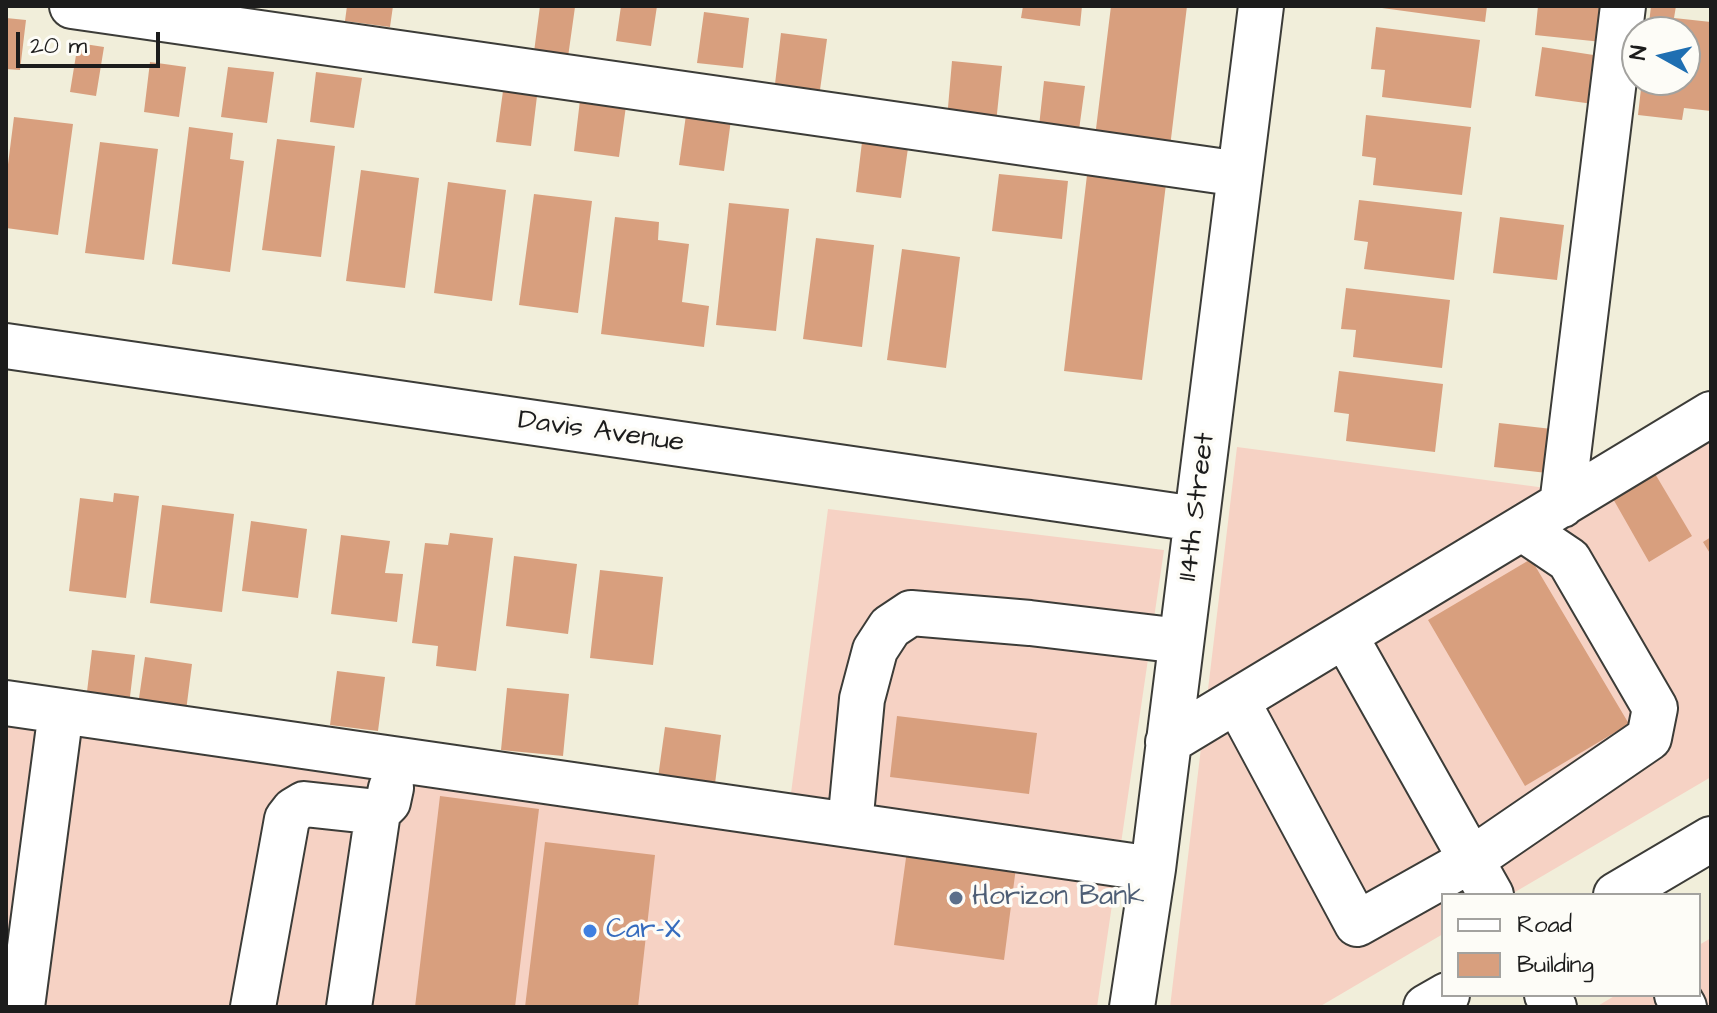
<!DOCTYPE html>
<html>
<head>
<meta charset="utf-8">
<style>
  body { margin:0 }
  #map { position:relative; width:1717px; height:1013px; overflow:hidden; background:#f1eeda; font-family:"Architects Daughter",sans-serif }
  canvas { display:block }
  .frame { position:absolute; inset:0; border:8px solid #1c1c1c; pointer-events:none }
  .legend { position:absolute; left:1441px; top:893px; width:260px; height:104px; box-sizing:border-box; background:#fdfcf7; border:2px solid #a3a29f; margin:0; padding:10px 14px; list-style:none; font-size:24px; color:#1c1c1c }
  .legend li { display:flex; align-items:center; gap:16px; height:40px }
  .legend b { width:40px; border:2px solid #a3a29f }
  .north { position:absolute; left:1621px; top:16px; width:80px; height:80px; box-sizing:border-box; background:#fdfcf7; border:2px solid #a3a29f; border-radius:50%; rotate:278deg; font-size:22px; font-weight:700; line-height:32px; text-align:center; color:#1c1c1c }
  .north::after { content:''; display:block; margin:auto; width:28px; height:36px; background:#1f6fb2; clip-path:polygon(50% 0,100% 100%,50% 72%,0 100%) }
  .scale { position:absolute; left:16px; top:32px; width:144px; height:36px; box-sizing:border-box; border:4px solid #1c1c1c; border-top:0; padding-left:10px; font-size:24px; line-height:28px; white-space:nowrap; color:#1c1c1c; -webkit-text-stroke:6px #fdfcf7; paint-order:stroke }
</style>
</head>
<body>
<div id="map">
<canvas width="1717" height="1013"></canvas>
<div class="frame"></div>
<ul class="legend">
<li><b style="height:10px;background:#fff"></b>Road</li>
<li><b style="height:22px;background:#d89f7e"></b>Building</li>
</ul>
<div class="north">N</div>
<div class="scale">20 m</div>
</div>
<script>
const g = document.querySelector('canvas').getContext('2d');
g.lineJoin = 'round';
function fill(path, color) { g.fillStyle = color; g.fill(path, 'evenodd'); }
const poly = rows => new Path2D(rows.map(r => 'M' + r).join(''));
function strokePath(path, color, width, dash) { g.strokeStyle = color; g.lineWidth = width; g.lineCap = dash ? 'butt' : 'round'; g.setLineDash(dash || []); g.stroke(path); }
function drawText(font, color, halo, rows, align = 'center') {
  g.font = font + ' "Architects Daughter",sans-serif'; g.lineWidth = 7; g.setLineDash([]); g.textBaseline = 'middle'; g.strokeStyle = halo; g.fillStyle = color; for (const [text, x, y, turn = 0] of rows) {
    g.save(); g.translate(x, y); g.rotate((+turn || 0) * Math.PI / 180); g.textAlign = isNaN(turn) ? turn : align; if (halo) g.strokeText(text, 0, 0); g.fillText(text, 0, 0); g.restore();
  }
}
fill(poly([
  [1711,400,1711,777,1510,895,1443,895,1443,934,1319,1007,1170,1007,1237,447,1561,490],
  [828,509,1164,550,1097,1007,6,1007,6,691,790,801],
  [1711,938,1711,1007,1596,1007,1616,995,1699,995,1699,945]
]), '#f6d2c4');
fill(poly([
  [347,6,393,6,390,27,345,21],
  [540,6,575,7,568,57,534,52],
  [621,6,657,6,651,46,616,41],
  [1023,6,1082,6,1080,26,1021,18],
  [1111,6,1187,6,1170,147,1095,137],
  [1382,6,1487,6,1485,22,1382,8],
  [1538,6,1605,6,1602,42,1535,35],
  [1651,6,1676,6,1674,18,1711,22,1711,111,1684,108,1682,120,1638,115,1642,80,1685,80,1685,32,1648,32],
  [704,12,749,18,743,68,697,63],
  [6,18,26,20,20,70,6,69],
  [1376,27,1480,40,1471,108,1382,97,1385,70,1371,69],
  [781,33,827,39,820,90,775,84],
  [78,43,104,47,96,96,70,92],
  [1542,47,1600,56,1593,104,1535,96],
  [952,61,1002,66,996,123,947,119],
  [150,62,186,67,179,117,144,112],
  [228,67,274,72,267,123,221,117],
  [316,72,362,78,354,128,310,122],
  [1044,81,1085,86,1079,130,1039,126],
  [503,91,537,96,531,146,496,142],
  [580,100,626,106,619,157,574,151],
  [686,115,731,120,724,171,679,165],
  [1366,115,1471,127,1462,195,1373,185,1376,158,1362,156],
  [14,117,73,124,58,235,6,228,6,180],
  [189,127,233,133,230,159,244,161,230,272,172,264],
  [277,139,335,146,321,257,262,250],
  [100,142,158,149,144,260,85,253],
  [862,142,908,148,901,198,856,192],
  [361,170,419,178,405,288,346,281],
  [999,174,1068,181,1062,239,992,231],
  [1087,175,1166,184,1142,380,1064,371],
  [448,182,506,190,492,301,434,293],
  [534,194,592,201,578,313,519,305],
  [1359,200,1462,212,1454,280,1364,269,1368,242,1354,240],
  [729,203,789,209,776,331,716,325],
  [615,217,659,222,658,240,689,244,682,302,709,306,704,347,601,334],
  [1500,217,1564,225,1557,280,1493,273],
  [816,238,874,245,862,347,803,339],
  [902,249,960,257,946,368,887,360],
  [1346,288,1450,300,1442,368,1353,357,1356,330,1341,329],
  [1339,371,1443,384,1435,452,1346,441,1349,414,1334,412],
  [1499,423,1552,429,1547,473,1494,467],
  [1654,472,1692,536,1649,562,1612,497],
  [114,493,139,496,126,598,69,591,80,498,113,502],
  [162,505,234,514,222,612,150,603],
  [251,521,307,529,298,598,242,591],
  [450,533,493,538,476,671,436,666,438,646,412,643,425,543,448,545],
  [341,535,390,541,385,573,403,574,397,622,331,614],
  [1711,537,1711,555,1703,542],
  [514,556,577,564,568,634,506,626],
  [1531,559,1629,724,1525,786,1428,620],
  [600,570,663,577,653,665,590,658],
  [92,650,135,655,129,705,86,700],
  [145,657,192,664,186,711,138,705],
  [337,671,385,677,378,731,330,725],
  [507,688,569,694,563,756,501,750],
  [897,716,1037,733,1029,794,890,777],
  [665,727,721,735,714,792,657,785],
  [440,796,539,809,515,1007,415,1007],
  [909,836,1018,852,1004,960,894,945],
  [545,842,655,855,638,1007,525,1007]
]), '#d89f7e');
const minor = poly([
  [72,6,1240,174],
  [6,346,1196,519],
  [1562,505,1623,6],
  [1345,636,1491,895],
  [1237,701,1357,924,1471,860,1649,738,1655,708,1569,560,1523,529],
  [6,703,1153,869],
  [1168,742,1711,414],
  [850,825,862,699,875,650,890,627,911,613,1030,623,1181,641],
  [1547,995,1554,1007],
  [1677,995,1684,1007],
  [22,1007,61,711],
  [253,1007,287,819,294,810,304,804,378,812],
  [349,1007,378,812,388,802,391,788],
  [1132,1007,1153,869,1261,6]
]);
const major = poly([
  [1616,895,1711,839],
  [1426,1007,1447,995]
]);
strokePath(minor, '#3c3c38', 48);
strokePath(major, '#3c3c38', 48);
strokePath(minor, '#fff', 44);
strokePath(major, '#fff', 44);
for (const [x, y, r, color] of [
  [956,898,8,"#5c6f8a"],
  [590,931,8,"#3f7fe0"]
]) { const dot = new Path2D(); dot.arc(x, y, r, 0, 2 * Math.PI); g.fillStyle = color; g.fill(dot); strokePath(dot, '#fdfcf7', 3); }
drawText('28px', '#1c1c1c', '#fdfcf7', [
  ["Davis Avenue",601,433,8],
  ["114th Street",1198,507,-83]
]);
drawText('28px', '#4e5e75', '#fdfcf7', [
  ["Horizon Bank",972,898]
], 'left');
drawText('28px', '#366cbe', '#fdfcf7', [
  ["Car-X",606,931]
], 'left');
</script>
</body>
</html>
